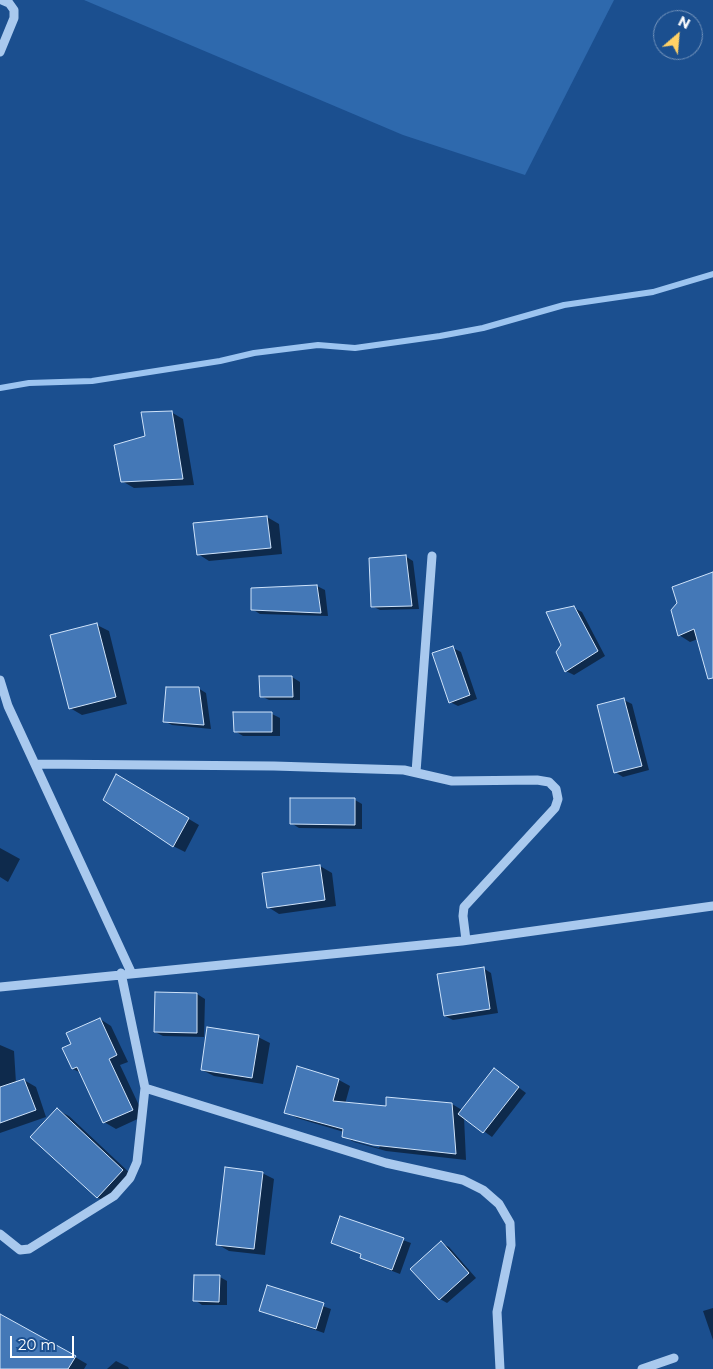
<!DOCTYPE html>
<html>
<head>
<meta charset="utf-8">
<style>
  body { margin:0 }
  #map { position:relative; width:713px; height:1369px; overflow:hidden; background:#1b4f8f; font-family:Montserrat,sans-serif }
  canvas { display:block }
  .north { position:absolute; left:653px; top:10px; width:50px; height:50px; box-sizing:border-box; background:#1b4f8f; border:1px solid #7695bc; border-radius:50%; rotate:27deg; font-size:14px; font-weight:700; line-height:20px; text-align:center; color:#fff }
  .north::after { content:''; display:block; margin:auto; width:18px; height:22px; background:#ffd166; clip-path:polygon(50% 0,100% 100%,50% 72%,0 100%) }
  .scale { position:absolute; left:10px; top:1336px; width:64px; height:22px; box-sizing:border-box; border:2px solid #fff; border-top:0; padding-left:6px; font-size:15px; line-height:18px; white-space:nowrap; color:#fff; -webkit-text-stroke:4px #1b4f8f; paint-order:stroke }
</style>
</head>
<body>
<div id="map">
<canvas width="713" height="1369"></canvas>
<div class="north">N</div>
<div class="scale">20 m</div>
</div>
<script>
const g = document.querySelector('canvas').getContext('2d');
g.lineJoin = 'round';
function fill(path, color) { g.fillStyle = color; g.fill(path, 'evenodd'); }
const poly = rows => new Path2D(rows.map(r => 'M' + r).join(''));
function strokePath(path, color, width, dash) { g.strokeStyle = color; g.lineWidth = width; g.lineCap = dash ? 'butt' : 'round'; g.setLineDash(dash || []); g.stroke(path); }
fill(poly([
  [84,0,614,0,525,175,403,135]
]), '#2e69ad');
fill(poly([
  [171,412,183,419,194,485,134,488,122,481,147,437],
  [267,517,279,524,282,554,209,561,198,554],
  [405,556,413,561,419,609,380,610,372,606],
  [713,574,713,659,698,639,690,642,679,635,679,604],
  [317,586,325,590,328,616,260,614,252,609],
  [574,608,582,612,605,656,574,675,566,671,562,645],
  [97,625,109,631,127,704,82,715,70,708],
  [453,648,461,652,477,699,458,706,450,702],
  [260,677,292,677,300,682,300,700,269,700,261,696],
  [198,688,206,693,211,729,172,725,164,721],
  [624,700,632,704,649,770,623,777,615,772],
  [235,713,272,714,280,718,280,736,243,736,235,731],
  [116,776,199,825,185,852,173,846],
  [355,800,362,804,362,829,299,828,291,823],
  [0,848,20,859,8,882,0,877],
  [320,866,332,873,336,906,279,914,268,907],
  [483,968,491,973,498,1013,453,1020,445,1016],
  [156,993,197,994,205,999,204,1037,163,1036,155,1032],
  [100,1019,111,1026,128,1062,120,1065,144,1116,116,1129,104,1122,81,1073,73,1069,73,1044],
  [258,1037,270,1043,263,1084,214,1076,202,1070],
  [0,1045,14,1051,16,1083,24,1080,36,1087,46,1117,0,1133],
  [494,1069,526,1093,492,1137,464,1117,466,1160,386,1151,354,1142,343,1136,344,1132,297,1118,286,1112,339,1080,350,1086,345,1104,388,1108,452,1104,462,1110],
  [353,1138,380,1146,379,1148,353,1141],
  [57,1110,69,1116,134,1177,109,1204,97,1197],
  [262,1173,274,1179,265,1255,229,1251,217,1244],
  [341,1217,411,1243,400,1274,369,1262,361,1257,362,1255,332,1242],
  [441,1243,449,1247,476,1278,447,1303,440,1299],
  [220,1277,227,1281,227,1305,202,1305,195,1300],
  [268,1287,331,1309,324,1333,260,1311],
  [713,1308,713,1340,703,1311],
  [0,1322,75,1357,87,1364,84,1369,1,1369],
  [116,1361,128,1367,129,1369,107,1369]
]), '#0007');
strokePath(poly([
  [0,388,29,383,92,381,220,361,254,353,318,345,355,348,440,336,483,328,564,305,653,292,713,274]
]), '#9cc4f0', 6);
const building = poly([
  [172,411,183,479,121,482,114,445,145,436,141,412,172,411],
  [267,516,271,548,197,555,193,523,267,516],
  [406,555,412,606,371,607,369,558,406,555],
  [713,572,713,678,708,679,694,629,678,636,671,610,677,603,672,587,713,572],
  [317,585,321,613,251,610,251,588,317,585],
  [574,606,598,651,565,672,556,652,561,645,546,612,574,606],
  [97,623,116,697,69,709,50,635,97,623],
  [453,646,470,695,449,703,432,653,453,646],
  [259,676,292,676,293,697,260,697,259,676],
  [166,687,199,687,204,725,163,722,166,687],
  [624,698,642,766,614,773,597,705,624,698],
  [233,712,272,712,272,732,234,732,233,712],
  [116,774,189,818,173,847,103,800,116,774],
  [290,798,355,798,355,825,290,824,290,798],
  [320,865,325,900,267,908,262,873,320,865],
  [484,967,490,1009,444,1016,437,974,484,967],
  [155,992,197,993,197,1033,154,1032,155,992],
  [100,1018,117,1055,109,1059,133,1110,103,1123,77,1067,72,1069,62,1048,71,1044,66,1033,100,1018],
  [207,1027,259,1035,252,1078,201,1070,207,1027],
  [297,1066,339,1079,333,1101,386,1106,386,1097,452,1103,456,1154,373,1145,342,1137,343,1129,284,1113,297,1066],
  [494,1068,519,1087,483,1133,458,1114,494,1068],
  [24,1079,36,1110,0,1123,0,1087,24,1079],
  [57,1108,123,1170,97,1198,30,1137,57,1108],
  [225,1167,263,1172,254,1249,216,1245,225,1167],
  [340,1216,404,1238,392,1270,360,1258,361,1254,331,1243,340,1216],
  [441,1241,469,1273,439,1300,410,1269,441,1241],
  [194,1275,220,1275,219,1302,193,1301,194,1275],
  [267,1285,324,1303,316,1329,259,1311,267,1285],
  [0,1314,76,1356,68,1369,0,1369,0,1314]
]);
fill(building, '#4478b7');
strokePath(building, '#cfe3fa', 1);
strokePath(poly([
  [0,52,14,18,14,10,9,3,2,0],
  [0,680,8,706,131,972],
  [35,764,274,766,404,770,452,781,537,780,549,782,556,789,558,799,555,808,464,907,463,916,466,940],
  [416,772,432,556],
  [121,973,145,1088,386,1163,463,1180,483,1190,499,1204,510,1223,511,1245,497,1312,500,1369],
  [0,987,462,941,713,906],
  [0,1234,20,1250,29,1249,114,1196,130,1178,137,1162,145,1088],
  [642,1369,674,1358]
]), '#a9c9ee', 9);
</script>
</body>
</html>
